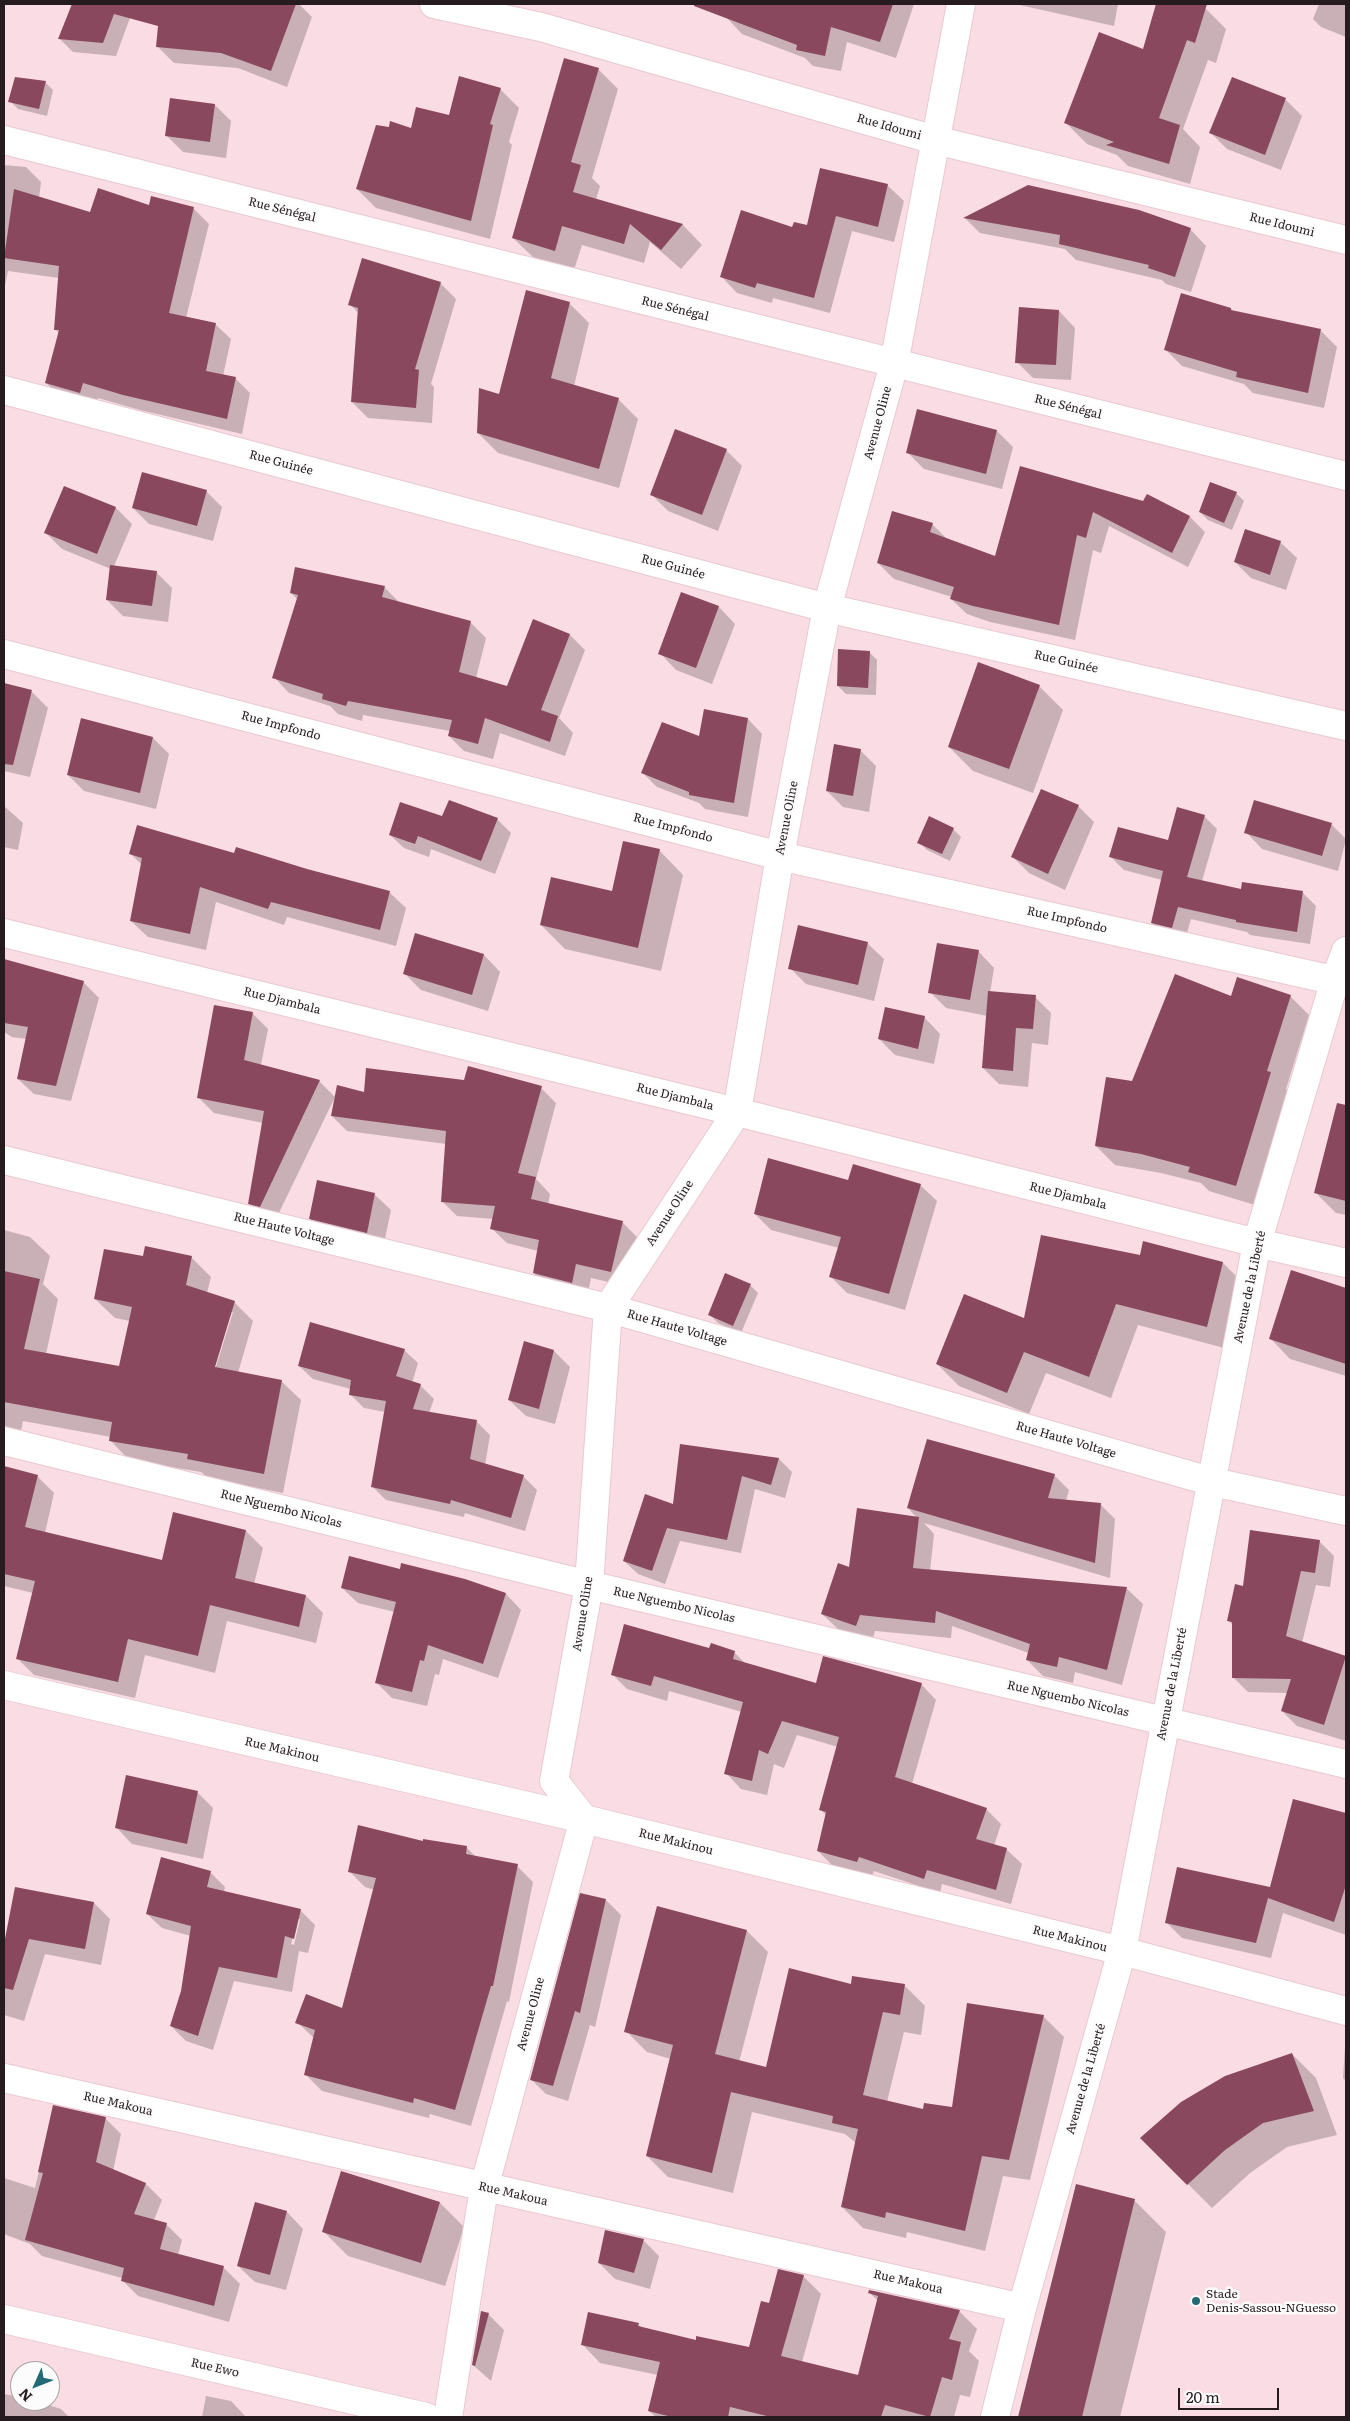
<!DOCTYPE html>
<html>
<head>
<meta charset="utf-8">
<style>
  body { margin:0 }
  #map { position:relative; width:1350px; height:2421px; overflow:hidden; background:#fcfcfc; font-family:Literata,serif }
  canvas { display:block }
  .frame { position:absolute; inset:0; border:5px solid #261b1e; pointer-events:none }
  .north { position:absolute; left:10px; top:2361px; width:50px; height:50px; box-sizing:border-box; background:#fcfcfc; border:1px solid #a6a2a3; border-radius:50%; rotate:226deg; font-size:14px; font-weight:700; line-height:20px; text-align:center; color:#261b1e }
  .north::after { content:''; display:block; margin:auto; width:18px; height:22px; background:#226b76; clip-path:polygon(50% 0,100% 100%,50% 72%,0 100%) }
  .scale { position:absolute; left:1178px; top:2388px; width:101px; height:22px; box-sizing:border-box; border:2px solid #261b1e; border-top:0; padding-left:6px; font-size:15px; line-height:18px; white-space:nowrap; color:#261b1e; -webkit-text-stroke:4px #fcfcfc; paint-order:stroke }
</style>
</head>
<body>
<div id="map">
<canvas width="1350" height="2421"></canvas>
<div class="frame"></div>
<div class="north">N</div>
<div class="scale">20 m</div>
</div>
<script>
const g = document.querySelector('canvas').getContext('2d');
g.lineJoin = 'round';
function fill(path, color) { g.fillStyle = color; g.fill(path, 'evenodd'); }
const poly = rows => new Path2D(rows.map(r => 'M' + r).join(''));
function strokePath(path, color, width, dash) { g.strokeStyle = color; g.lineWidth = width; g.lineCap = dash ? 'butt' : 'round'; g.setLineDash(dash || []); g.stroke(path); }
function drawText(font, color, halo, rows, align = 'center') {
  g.font = font + ' Literata,serif'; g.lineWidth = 5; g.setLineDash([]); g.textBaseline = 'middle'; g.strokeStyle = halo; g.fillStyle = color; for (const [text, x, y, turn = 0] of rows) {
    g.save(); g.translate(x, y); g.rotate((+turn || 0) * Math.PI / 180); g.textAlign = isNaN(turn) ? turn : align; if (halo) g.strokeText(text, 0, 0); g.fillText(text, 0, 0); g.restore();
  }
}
fill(poly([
  [4,4,1346,4,1346,2417,4,2417],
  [20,2371,50,2371,50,2401,20,2401]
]), '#fadce4');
fill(poly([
  [72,4,131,4,134,7,116,56,73,52,60,39],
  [161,4,299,4,312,17,287,87,238,68,174,63,158,47],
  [731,4,914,4,896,58,847,42,841,71,813,66,805,58,742,34,726,17],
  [1015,4,1118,4,1114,26],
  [1158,4,1190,4,1205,8,1226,29,1216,63,1208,60,1183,129,1200,147,1190,184,1128,166,1117,155,1087,144,1066,123,1144,51],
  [1319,4,1346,4,1346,37,1321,27,1313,19],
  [598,69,618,89,592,178,600,186,596,200,683,225,702,245,681,269,650,242,644,263,582,245,574,270,533,257,513,238],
  [1232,79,1286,100,1302,116,1281,170,1227,149,1211,133],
  [45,82,53,90,47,116,18,109,10,101],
  [500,89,519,108,509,142,512,145,490,239,376,208,357,189,412,130,450,116],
  [215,105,231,121,226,158,183,152,166,135],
  [4,165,26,167,41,182,39,198,91,213,150,206,193,208,209,224,186,318,215,324,231,339,223,376,235,378,250,393,242,434,140,410,98,398,95,407,62,398,46,383,60,334,55,329,59,278,8,271,4,290],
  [887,185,904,201,894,242,852,231,830,313,773,298,772,303,737,293,721,276,793,228,808,227],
  [965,218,1190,229,1206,246,1191,292,1166,284,1162,280,1076,260,1065,249,980,233],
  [440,283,456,299,431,384,434,387,432,423,368,418,352,402,359,314,350,304],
  [569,303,589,323,574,386,618,399,638,419,619,488,498,453,478,433,500,395],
  [1231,309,1235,313,1321,331,1337,347,1324,408,1253,393,1244,384,1182,366,1166,350],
  [1059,311,1075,328,1071,380,1033,378,1017,362],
  [997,431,1013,447,1002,489,924,469,908,453],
  [726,450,742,466,718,531,668,511,652,495],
  [1021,467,1144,502,1147,495,1190,517,1205,532,1188,567,1109,526,1101,553,1093,550,1075,640,990,622,967,614,951,599,952,597,894,579,878,563,932,524,948,540,995,558],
  [64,487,116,508,132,524,114,566,156,572,172,588,168,622,123,616,107,600,111,569,62,549,46,533],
  [206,491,222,507,213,541,149,524,133,508],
  [1236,493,1244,501,1232,530,1208,520,1200,512],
  [1280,542,1297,558,1286,590,1251,578,1235,562],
  [384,587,400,603,470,622,486,638,476,678,508,687,570,635,585,650,559,718,573,733,565,756,500,733,493,759,464,751,449,736,450,731,363,715,362,721,338,714,330,706,289,693,274,677,298,600,291,593],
  [682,593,719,607,735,624,712,684,676,670,660,653],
  [869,652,877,660,876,695,846,694,838,686],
  [4,684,32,692,48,708,30,777,4,771],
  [1039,686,1063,710,1033,793,973,771,949,747],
  [705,711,748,719,762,734,748,817,705,809,699,803,657,787,643,773,700,738],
  [153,738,169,754,156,809,84,791,68,775],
  [860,750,876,766,869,812,843,807,827,791],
  [4,806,23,823,18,850,4,847],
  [1078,806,1094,822,1065,890,1029,873,1013,857],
  [1204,816,1217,829,1202,881,1242,890,1303,893,1316,906,1310,944,1250,935,1247,932,1191,919,1185,940,1166,936,1152,923,1162,880,1124,870,1111,857,1169,842],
  [443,818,497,819,511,833,495,874,431,849,429,857,404,848,390,835],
  [1331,824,1346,839,1338,871,1262,849,1246,832],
  [953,829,961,837,950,861,927,850,919,842],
  [659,850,683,875,661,971,565,949,541,925,613,893],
  [131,854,235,854,389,892,406,908,396,946,287,917,284,925,216,902,206,950,148,937,131,921,142,865],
  [416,935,484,955,500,972,488,1011,421,990,405,974],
  [867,943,884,959,874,1001,806,984,790,968],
  [978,951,994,968,990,993,1035,997,1051,1013,1048,1045,1032,1043,1028,1087,999,1084,983,1068,988,1016,946,1008,930,992],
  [4,961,83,982,99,998,71,1101,34,1094,18,1079,27,1039,12,1037,4,1032],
  [1290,996,1309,1015,1286,1089,1289,1092,1255,1205,1209,1191,1201,1183,1161,1173,1115,1165,1096,1146,1132,1083,1232,998],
  [252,1013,268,1029,261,1065,319,1081,335,1097,275,1221,264,1219,249,1203,263,1123,214,1113,199,1098],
  [924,1017,940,1034,934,1064,895,1055,879,1039],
  [465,1082,541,1088,556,1103,536,1179,550,1194,548,1205,622,1222,637,1237,626,1286,591,1278,587,1298,549,1288,534,1273,538,1251,507,1243,491,1228,494,1219,457,1216,442,1201,446,1144,347,1131,332,1116,365,1094],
  [1339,1107,1346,1110,1346,1215,1336,1213,1315,1192],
  [849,1181,920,1185,937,1201,905,1310,847,1293,831,1277,839,1248,771,1230,755,1214],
  [374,1194,391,1210,383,1248,326,1234,310,1218],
  [4,1230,30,1237,50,1256,43,1284,58,1299,46,1354,120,1367,130,1321,115,1318,95,1299,144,1258,191,1257,211,1277,207,1293,234,1302,253,1321,238,1373,281,1381,301,1400,283,1493,208,1478,201,1472,129,1460,110,1440,111,1437,23,1421,21,1431,4,1426],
  [230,1312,233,1312,214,1373,212,1373],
  [1144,1243,1223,1263,1245,1285,1228,1349,1138,1325,1111,1398,1046,1373,1029,1414,959,1386,937,1364,1025,1320,1140,1256],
  [1292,1271,1346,1289,1346,1376,1290,1359,1271,1339],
  [750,1285,758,1293,741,1333,718,1323,710,1315],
  [525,1343,554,1351,570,1367,555,1424,526,1416,509,1400],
  [404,1350,418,1363,412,1383,420,1385,434,1399,429,1413,476,1421,490,1435,485,1465,523,1476,537,1490,525,1531,465,1513,464,1517,386,1500,372,1486,385,1412,364,1408,350,1394,351,1389,313,1379,299,1366],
  [681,1445,779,1459,792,1472,785,1498,755,1489,741,1553,680,1541,665,1584,638,1574,624,1561,674,1506],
  [4,1468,37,1476,54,1493,45,1533,163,1561,174,1513,246,1531,263,1548,254,1584,306,1596,323,1613,316,1643,227,1621,215,1673,145,1655,135,1698,34,1675,17,1658,33,1593,4,1586],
  [1054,1475,1069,1490,1066,1501,1100,1504,1115,1519,1110,1578,924,1523,934,1534,930,1571,1127,1589,1143,1604,1122,1685,1075,1672,1073,1683,1043,1676,1027,1660,1029,1653,952,1626,951,1638,875,1631,872,1641,838,1629,822,1614,850,1569,917,1518,908,1508],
  [1319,1541,1334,1556,1330,1587,1316,1585,1302,1643,1346,1657,1346,1741,1297,1726,1282,1711,1288,1693,1248,1692,1233,1677,1233,1625,1228,1620,1244,1588],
  [465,1581,506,1594,521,1610,498,1678,443,1659,439,1675,435,1674,427,1706,392,1698,377,1683,395,1612,358,1603,342,1588],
  [710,1650,734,1652,747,1665,817,1684,921,1684,936,1700,912,1784,986,1809,1001,1824,994,1846,1006,1849,1022,1864,1011,1904,942,1884,940,1893,874,1871,872,1876,833,1866,818,1851,827,1816,820,1809,838,1747,797,1735,784,1768,774,1764,767,1795,741,1789,726,1773,742,1712,669,1691,667,1701,627,1689,612,1674],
  [197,1792,213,1808,203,1859,132,1844,116,1827],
  [1294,1800,1346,1814,1346,1935,1283,1913,1271,1958,1182,1938,1166,1922,1270,1888],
  [424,1842,467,1848,476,1857,517,1866,533,1882,509,2002,507,2001,471,2126,430,2114,429,2118,322,2091,306,2075,315,2039,297,2022,343,2010,375,1890,365,1887,349,1871],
  [211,1873,225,1887,224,1892,300,1910,315,1925,308,1953,299,1951,292,1992,234,1981,213,2050,186,2041,171,2026,182,1992,191,1936,162,1928,147,1914],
  [297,1919,300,1919,294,1945,291,1944],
  [16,1888,94,1903,110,1919,101,1965,45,1954,24,2021,4,2015,4,1951],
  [606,1900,621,1915,595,2027,590,2025,568,2101,546,2094,531,2079],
  [658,1908,747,1931,768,1952,739,2062,767,2068,852,1985,904,1985,925,2006,921,2035,904,2032,887,2102,924,2110,953,2109,1043,2016,1064,2037,1030,2180,1003,2176,985,2251,907,2232,906,2238,863,2228,842,2207,856,2143,845,2134,752,2112,733,2193,668,2177,647,2156,671,2059,647,2052,626,2031],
  [1346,2030,1346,2081,1343,2078],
  [1292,2054,1316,2078,1337,2135,1287,2147,1250,2173,1212,2208,1142,2138],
  [54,2107,105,2118,121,2134,113,2171,146,2184,162,2200,154,2220,166,2224,182,2240,178,2255,224,2268,240,2284,229,2322,138,2296,122,2280,122,2278,42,2256,30,2244,4,2234,4,2178,35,2188],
  [1076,2186,1135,2201,1166,2232,1120,2417,1019,2417],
  [440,2203,464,2227,445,2286,348,2256,324,2232],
  [287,2212,303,2229,286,2290,255,2282,238,2266],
  [643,2240,659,2256,650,2289,615,2279,599,2263],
  [803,2276,821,2294,802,2362,859,2377,878,2301,870,2293,959,2311,977,2329,969,2351,979,2361,970,2397,960,2395,954,2417,656,2417,649,2411,658,2375,600,2363,582,2344,638,2324,642,2328,696,2342,750,2349,770,2304],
  [488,2314,504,2330,491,2381,473,2365],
  [4,2394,20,2397,20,2401,36,2401,61,2409,69,2417,4,2417],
  [206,2396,231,2401,246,2417,202,2417]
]), '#0003');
fill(poly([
  [72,4,296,4,271,71,221,53,156,47,158,26,114,14,103,43,58,39],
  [694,4,893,4,880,42,831,27,825,56,796,50,797,45,694,6],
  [1156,4,1207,4,1195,43,1187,40,1159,118,1180,125,1169,164,1106,145,1114,142,1064,123,1099,32,1143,49],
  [564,58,599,68,571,162,581,165,573,192,683,224,661,250,630,224,624,244,562,226,555,251,512,238],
  [459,76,501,88,490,124,493,125,471,221,356,189,376,125,389,127,390,121,411,128,416,107,449,115],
  [15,77,46,81,39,109,8,102],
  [1232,77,1286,98,1265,155,1209,133],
  [170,98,215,104,210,142,165,136],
  [820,168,888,184,878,227,836,216,814,298,757,283,755,288,720,277,741,210,792,227,794,222,807,225],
  [1028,185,1139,210,1191,228,1175,277,1148,268,1149,265,1059,244,1060,235,963,218],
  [98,188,149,205,151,196,194,207,169,313,216,323,206,371,236,377,227,419,123,395,83,383,80,393,45,383,59,330,54,330,59,266,4,258,14,189,90,212],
  [362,258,441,282,415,369,419,370,416,408,351,402,358,308,348,305],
  [526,290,570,302,551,378,619,398,599,469,477,433,479,388,499,394],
  [1181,293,1231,308,1231,310,1321,329,1308,393,1236,377,1237,372,1164,350],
  [1019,307,1059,310,1056,365,1015,363],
  [917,409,997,430,986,474,906,453],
  [675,429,727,449,702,515,650,495],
  [1020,466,1143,501,1147,494,1190,516,1172,553,1093,512,1086,538,1077,535,1059,625,973,606,950,599,954,587,877,563,892,511,933,523,930,532,995,556],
  [142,472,207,490,197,526,132,508],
  [1210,482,1237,492,1224,523,1199,512],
  [64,486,116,507,97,554,44,533],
  [1245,529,1281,541,1270,575,1234,562],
  [110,565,157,571,152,606,106,600],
  [295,567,385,586,382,597,471,621,459,672,507,686,533,619,570,634,541,710,558,716,550,742,485,718,478,744,448,736,452,720,348,701,346,706,322,699,323,694,272,678,298,595,290,593],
  [681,592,719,606,696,668,658,654],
  [838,649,870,651,868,688,837,686],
  [978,662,1040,685,1009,769,948,747],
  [4,683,32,690,13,765,4,764],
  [704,709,748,718,734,803,689,795,689,792,641,773,662,722,699,736],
  [81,718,153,737,140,793,67,775],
  [834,744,861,749,853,796,826,791],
  [1041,789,1079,805,1048,874,1011,857],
  [449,800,498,818,481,861,418,836,415,844,389,835,400,802,442,816],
  [1254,800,1332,823,1322,856,1244,833],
  [1177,807,1205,815,1187,877,1241,889,1242,882,1303,891,1297,932,1236,922,1236,920,1178,907,1172,928,1151,923,1163,871,1109,857,1118,827,1168,840],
  [929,816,954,828,942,854,917,843],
  [137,825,234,853,236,847,307,869,390,891,380,930,271,902,268,909,200,887,190,934,130,921,142,858,129,854],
  [623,841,660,849,638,948,540,925,551,877,612,891],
  [798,925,868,942,858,985,788,969],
  [415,933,484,954,472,995,403,974],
  [937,943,979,950,970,1000,928,993],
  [4,959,84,981,56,1086,17,1079,28,1027,4,1023],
  [1175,974,1231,996,1237,977,1291,995,1267,1071,1271,1072,1236,1186,1188,1172,1190,1167,1141,1154,1095,1146,1106,1077,1132,1081],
  [988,991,1036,995,1033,1029,1016,1028,1013,1071,982,1068],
  [214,1005,253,1012,244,1060,320,1080,260,1207,248,1204,264,1111,197,1098],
  [885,1007,925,1016,918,1049,878,1039],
  [468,1066,542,1086,518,1173,536,1177,531,1199,623,1221,611,1272,576,1264,572,1283,533,1273,539,1240,490,1229,495,1206,441,1202,446,1131,331,1116,337,1085,364,1092,366,1068,464,1080],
  [1337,1103,1346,1105,1346,1201,1314,1193],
  [768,1158,848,1180,853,1164,921,1184,889,1294,829,1277,841,1237,754,1214],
  [317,1180,375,1193,367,1233,309,1219],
  [1041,1235,1140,1255,1143,1241,1223,1262,1207,1327,1116,1304,1089,1377,1024,1352,1007,1393,936,1364,964,1294,1024,1318],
  [145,1246,192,1256,186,1285,235,1301,215,1367,282,1380,264,1474,187,1459,188,1454,109,1441,112,1422,4,1402,4,1271,40,1279,24,1349,119,1366,132,1307,94,1299,104,1249,143,1256],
  [1291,1270,1346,1288,1346,1364,1269,1339],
  [725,1273,751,1284,733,1326,708,1315],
  [310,1322,405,1349,396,1376,421,1384,413,1409,477,1420,470,1459,524,1475,511,1518,451,1500,450,1504,371,1487,386,1401,349,1395,351,1380,298,1366],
  [524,1341,554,1350,539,1409,508,1400],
  [927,1439,1055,1474,1048,1498,1101,1503,1095,1563,907,1508],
  [680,1444,779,1458,771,1485,742,1476,727,1540,667,1528,652,1571,623,1561,645,1494,673,1504],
  [4,1466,38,1475,25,1527,162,1560,173,1512,246,1530,235,1578,306,1595,299,1627,210,1605,198,1656,128,1639,118,1682,16,1659,35,1581,4,1574],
  [857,1508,919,1517,913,1568,1127,1587,1107,1670,1059,1657,1057,1667,1026,1660,1030,1644,936,1611,935,1623,860,1615,856,1626,821,1614,838,1563,849,1567],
  [1250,1530,1320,1540,1315,1573,1301,1571,1286,1636,1346,1656,1324,1725,1281,1711,1291,1679,1232,1678,1232,1622,1227,1621,1235,1584,1243,1586],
  [349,1556,400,1569,401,1563,465,1579,506,1593,483,1664,428,1645,424,1661,420,1660,412,1692,375,1683,396,1602,341,1588],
  [624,1624,709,1648,711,1643,735,1651,733,1659,816,1683,823,1656,922,1683,895,1777,987,1808,976,1839,1007,1848,996,1890,927,1870,924,1879,859,1857,857,1862,817,1851,826,1812,819,1810,839,1737,782,1721,768,1754,759,1750,752,1781,724,1774,743,1702,654,1676,651,1686,611,1675],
  [126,1775,198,1791,187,1844,115,1828],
  [1293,1799,1346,1813,1346,1885,1334,1922,1268,1898,1256,1943,1165,1923,1177,1867,1270,1887],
  [358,1825,423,1841,423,1839,467,1846,466,1854,518,1864,493,1986,491,1986,455,2110,414,2098,413,2103,304,2075,315,2030,295,2023,306,1994,342,2008,376,1878,348,1872],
  [161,1857,211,1871,207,1887,301,1909,294,1939,285,1936,277,1978,219,1967,198,2036,170,2026,181,1991,191,1926,146,1914],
  [15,1887,94,1902,85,1949,29,1939,13,1990,4,1988,4,1944],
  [580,1893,606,1899,580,2013,575,2011,553,2086,530,2080],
  [657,1906,747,1930,715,2054,766,2067,789,1968,851,1984,852,1976,905,1984,900,2015,883,2012,863,2095,923,2109,924,2103,952,2107,967,2003,1044,2015,1009,2160,982,2156,965,2231,886,2212,885,2218,841,2207,858,2129,832,2123,833,2116,731,2092,712,2173,646,2156,673,2045,624,2032],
  [1292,2053,1314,2111,1263,2123,1225,2150,1187,2185,1140,2138,1181,2102,1225,2076],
  [53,2105,106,2117,96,2162,146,2183,134,2214,167,2223,160,2249,224,2266,214,2306,121,2281,124,2268,25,2240,43,2173,38,2172],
  [341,2171,440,2202,421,2263,322,2232],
  [1076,2184,1135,2199,1082,2417,1018,2417],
  [255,2202,287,2211,270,2275,237,2266],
  [605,2230,644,2239,634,2273,598,2263],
  [778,2269,804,2275,781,2356,858,2375,878,2296,868,2293,869,2290,960,2310,949,2339,961,2342,952,2380,942,2377,930,2417,885,2405,881,2417,771,2417,730,2407,728,2417,672,2417,648,2411,660,2362,581,2345,588,2312,639,2323,638,2326,696,2340,696,2336,749,2347,761,2301,769,2303],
  [481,2311,489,2313,475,2366,472,2365]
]), '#89485e');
const street = poly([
  [434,4,541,27,935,140,1346,240],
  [4,140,1346,476],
  [4,390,827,608,1346,726],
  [4,654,780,856,1346,983],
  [4,933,737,1112,1257,1243,1346,1263],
  [4,1160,608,1308,1213,1482,1346,1511],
  [4,1441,589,1585,1346,1764],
  [4,1685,584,1819,1122,1951,1346,2011],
  [4,2078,1022,2308],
  [4,2319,426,2417],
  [448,2417,484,2188,584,1819,554,1781,589,1585,608,1308,737,1112,780,856,827,608,894,364,961,4],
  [995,2417,1022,2308,1122,1951,1257,1243,1335,980,1346,951]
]);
strokePath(street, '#e7c9d1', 30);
strokePath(street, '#fff', 28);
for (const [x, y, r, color] of [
  [1196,2301,5,"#226b76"]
]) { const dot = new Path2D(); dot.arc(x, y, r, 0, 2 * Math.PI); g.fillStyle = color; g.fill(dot); strokePath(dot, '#fcfcfc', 2); }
drawText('12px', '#261b1e', '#fcfcfc', [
  ["Rue Idoumi",889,127,16],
  ["Rue Sénégal",282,210,14],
  ["Rue Idoumi",1282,225,14],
  ["Rue Sénégal",675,309,14],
  ["Rue Sénégal",1068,407,14],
  ["Avenue Oline",878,423,-75],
  ["Rue Guinée",281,463,15],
  ["Rue Guinée",673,567,15],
  ["Rue Guinée",1066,662,13],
  ["Rue Impfondo",281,726,15],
  ["Avenue Oline",787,818,-79],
  ["Rue Impfondo",673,828,15],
  ["Rue Impfondo",1067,920,13],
  ["Rue Djambala",282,1001,14],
  ["Rue Djambala",675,1097,14],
  ["Rue Djambala",1068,1196,14],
  ["Avenue Oline",670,1213,-57],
  ["Rue Haute Voltage",284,1229,14],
  ["Avenue de la Liberté",1250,1287,-78],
  ["Rue Haute Voltage",677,1328,16],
  ["Rue Haute Voltage",1066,1440,16],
  ["Rue Nguembo Nicolas",281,1509,14],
  ["Rue Nguembo Nicolas",674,1605,13],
  ["Avenue Oline",583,1614,-81],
  ["Avenue de la Liberté",1172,1684,-79],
  ["Rue Nguembo Nicolas",1068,1699,13],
  ["Rue Makinou",282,1750,13],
  ["Rue Makinou",676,1842,14],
  ["Rue Makinou",1070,1939,14],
  ["Avenue Oline",531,2014,-75],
  ["Avenue de la Liberté",1086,2079,-74],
  ["Rue Makoua",118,2104,13],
  ["Rue Makoua",513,2194,13],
  ["Rue Makoua",908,2282,13],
  ["Rue Ewo",215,2368,13]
]);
drawText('12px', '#261b1e', '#fcfcfc', [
  ["Stade",1206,2294],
  ["Denis-Sassou-NGuesso",1206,2308]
], 'left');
</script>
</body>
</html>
